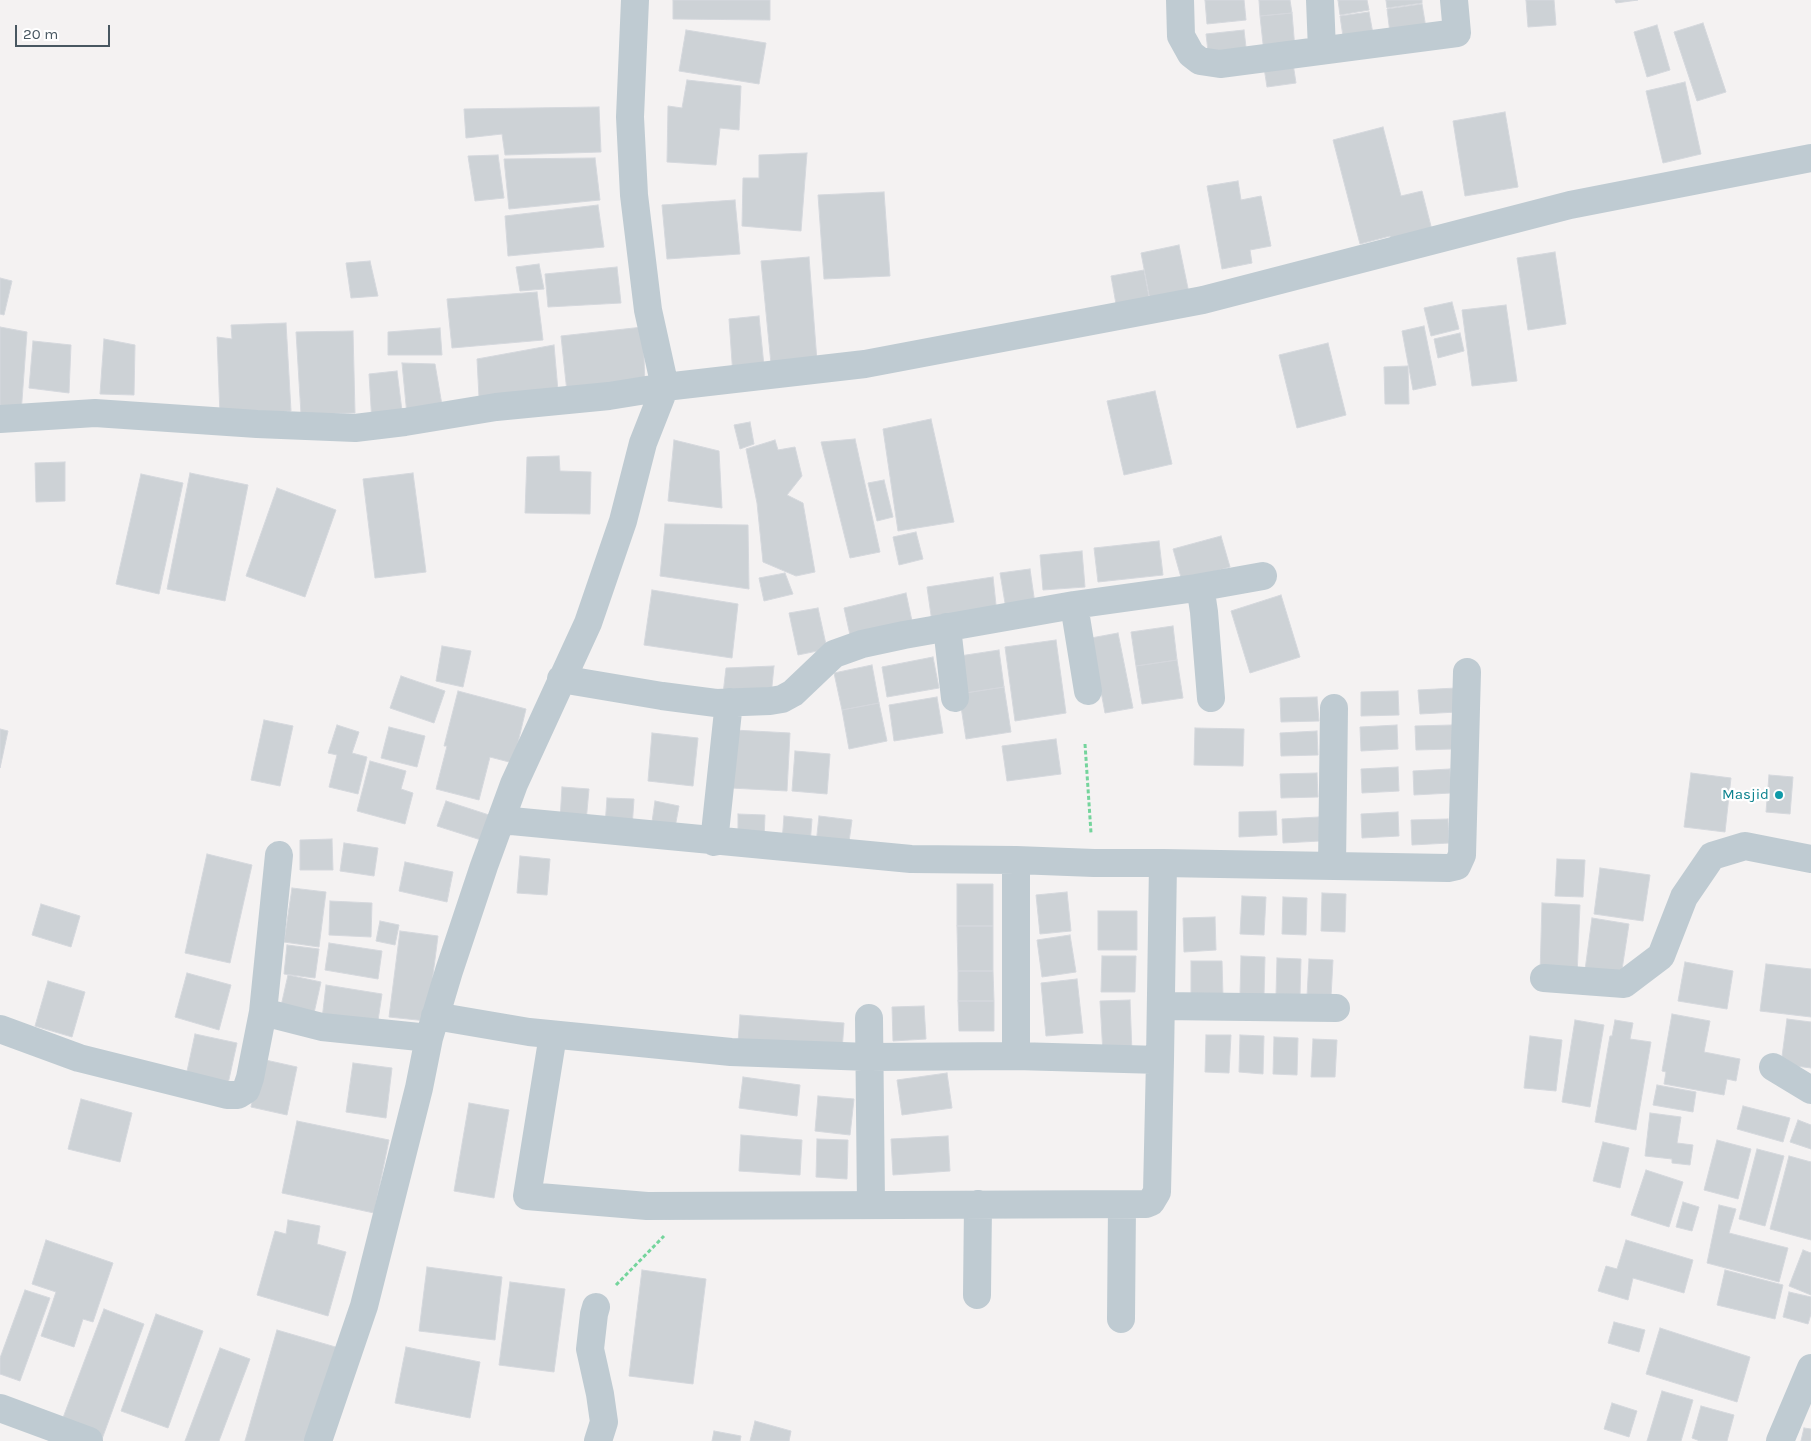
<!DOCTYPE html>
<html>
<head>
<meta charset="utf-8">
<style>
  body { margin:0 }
  #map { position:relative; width:1811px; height:1441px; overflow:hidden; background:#f4f2f2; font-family:Karla,sans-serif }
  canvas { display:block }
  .scale { position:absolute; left:15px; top:25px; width:95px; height:22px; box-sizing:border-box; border:2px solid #485761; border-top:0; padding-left:6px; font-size:15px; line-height:18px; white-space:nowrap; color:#485761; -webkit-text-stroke:4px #fff; paint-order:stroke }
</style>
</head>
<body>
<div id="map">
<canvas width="1811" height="1441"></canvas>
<div class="scale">20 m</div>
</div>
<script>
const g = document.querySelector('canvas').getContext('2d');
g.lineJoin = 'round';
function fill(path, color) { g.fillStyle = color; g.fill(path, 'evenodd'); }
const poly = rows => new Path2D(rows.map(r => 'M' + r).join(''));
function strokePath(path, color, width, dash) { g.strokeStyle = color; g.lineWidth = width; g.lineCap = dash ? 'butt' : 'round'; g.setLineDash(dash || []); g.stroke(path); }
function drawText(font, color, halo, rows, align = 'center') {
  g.font = font + ' Karla,sans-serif'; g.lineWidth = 4.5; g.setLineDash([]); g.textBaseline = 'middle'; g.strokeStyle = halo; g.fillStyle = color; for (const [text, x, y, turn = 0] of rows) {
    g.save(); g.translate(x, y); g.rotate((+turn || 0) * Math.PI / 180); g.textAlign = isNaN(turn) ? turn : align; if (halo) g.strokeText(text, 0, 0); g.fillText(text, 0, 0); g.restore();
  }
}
const building = poly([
  [673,0,770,0,770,20,673,19,673,0],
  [1205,0,1244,0,1246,20,1207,24,1205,0],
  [1259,0,1290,0,1292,13,1260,16,1259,0],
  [1338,0,1367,0,1369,10,1340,15,1338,0],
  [1386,0,1422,0,1422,3,1387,8,1386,0],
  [1526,0,1554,0,1556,25,1528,27,1526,0],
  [1615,0,1638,0,1616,3,1615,0],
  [1422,4,1426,28,1390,33,1387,9,1422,4],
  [1369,12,1374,39,1344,43,1340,16,1369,12],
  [1292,13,1295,49,1264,53,1260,16,1292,13],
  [1703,23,1726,92,1697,101,1674,32,1703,23],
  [1657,25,1670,70,1647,77,1634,32,1657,25],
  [686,30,766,43,759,84,679,71,686,30],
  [1244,30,1247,56,1209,60,1206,34,1244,30],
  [1292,57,1296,83,1267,87,1263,61,1292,57],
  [687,80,741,86,739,130,720,128,716,165,667,162,668,106,682,108,687,80],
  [1685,82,1701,154,1663,163,1646,91,1685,82],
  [599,107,601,152,505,155,502,134,466,138,464,109,599,107],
  [1505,112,1518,187,1465,196,1453,121,1505,112],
  [1383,127,1401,196,1422,191,1434,238,1393,249,1390,236,1360,244,1333,140,1383,127],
  [807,153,801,231,742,226,743,178,759,178,759,155,807,153],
  [498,155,504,198,475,201,468,156,498,155],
  [595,158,600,200,509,209,504,159,595,158],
  [1238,181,1241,200,1261,196,1271,246,1250,250,1252,263,1222,269,1207,186,1238,181],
  [884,192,890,276,824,279,818,195,884,192],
  [735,200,740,254,667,259,662,205,735,200],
  [598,205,604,247,508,256,505,216,598,205],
  [1179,245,1190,298,1151,305,1141,253,1179,245],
  [1555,252,1566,324,1528,330,1517,258,1555,252],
  [809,257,817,361,771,364,761,261,809,257],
  [370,261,378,296,351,298,346,263,370,261],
  [539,264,544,289,520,291,516,267,539,264],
  [617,267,621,303,548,307,545,274,617,267],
  [1144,270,1149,297,1116,304,1111,276,1144,270],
  [0,278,12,281,4,315,0,314,0,278],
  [537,292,543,340,452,348,447,299,537,292],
  [1452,302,1459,329,1431,336,1424,308,1452,302],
  [1506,305,1517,381,1472,386,1462,310,1506,305],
  [759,316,765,376,733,376,729,319,759,316],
  [286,323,291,411,220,415,217,337,232,339,231,325,286,323],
  [1424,326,1436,385,1413,390,1402,331,1424,326],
  [0,327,27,332,21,414,0,411,0,327],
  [643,327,645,387,567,392,561,336,643,327],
  [440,328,442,355,388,355,388,332,440,328],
  [353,331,355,413,301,414,296,332,353,331],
  [1460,333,1464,351,1438,358,1434,339,1460,333],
  [104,339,135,345,134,395,100,394,104,339],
  [33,341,71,345,69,393,29,388,33,341],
  [1328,343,1346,415,1297,428,1279,355,1328,343],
  [554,345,558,391,479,397,477,359,554,345],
  [402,363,435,364,443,411,407,415,402,363],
  [1408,366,1409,404,1385,404,1384,367,1408,366],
  [397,371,403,419,372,423,369,374,397,371],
  [1155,391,1172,464,1124,475,1107,401,1155,391],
  [931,419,954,522,898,531,883,429,931,419],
  [750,422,754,444,740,449,734,425,750,422],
  [855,439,880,552,850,558,821,442,855,439],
  [674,440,719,451,722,508,668,501,674,440],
  [775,440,778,450,795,447,802,476,787,495,803,503,815,572,796,576,763,562,757,503,746,449,775,440],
  [559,456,560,471,591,472,590,514,525,513,527,457,559,456],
  [65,462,65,501,36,502,35,463,65,462],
  [190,473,248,485,225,601,167,589,190,473],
  [413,473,426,572,375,578,363,479,413,473],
  [141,474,183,483,159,594,116,584,141,474],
  [884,480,893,517,877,521,868,483,884,480],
  [277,488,336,510,305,597,246,576,277,488],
  [665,524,748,525,749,589,660,576,665,524],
  [916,532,923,559,899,565,893,537,916,532],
  [1221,536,1230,567,1182,581,1173,549,1221,536],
  [1159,541,1163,575,1098,582,1094,548,1159,541],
  [1082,551,1085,587,1043,590,1040,555,1082,551],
  [1030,569,1036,611,1007,615,1000,573,1030,569],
  [785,573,793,594,764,601,759,578,785,573],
  [993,577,997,614,932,622,927,587,993,577],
  [652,590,738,604,732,658,644,645,652,590],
  [906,593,912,621,850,635,844,608,906,593],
  [1281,595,1300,657,1250,673,1231,611,1281,595],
  [818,608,827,649,798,655,789,613,818,608],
  [1173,626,1177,660,1136,666,1131,632,1173,626],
  [1118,633,1133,708,1105,713,1091,638,1118,633],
  [1056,640,1066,713,1015,721,1005,647,1056,640],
  [442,646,471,651,463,687,436,681,442,646],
  [999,650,1004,687,959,694,953,657,999,650],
  [933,657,939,688,887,697,882,667,933,657],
  [1177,660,1183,698,1142,704,1136,666,1177,660],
  [872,665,879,703,842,710,834,673,872,665],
  [774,666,771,696,723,694,726,668,774,666],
  [401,676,445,691,434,723,390,708,401,676],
  [1004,687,1011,732,966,739,959,694,1004,687],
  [1456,688,1457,712,1420,714,1418,690,1456,688],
  [458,691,526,709,513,763,490,757,479,800,436,789,447,746,444,746,458,691],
  [1398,691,1399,715,1361,716,1361,692,1398,691],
  [937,697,943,733,894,741,889,705,937,697],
  [1317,697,1319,721,1281,722,1280,698,1317,697],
  [879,703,887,741,849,749,842,710,879,703],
  [264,720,293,726,280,786,251,780,264,720],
  [337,725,359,732,352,753,367,757,358,794,329,787,337,755,328,753,337,725],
  [1397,725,1398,749,1361,751,1360,727,1397,725],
  [1452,725,1453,749,1416,750,1415,726,1452,725],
  [389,727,425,736,417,767,381,758,389,727],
  [1195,728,1244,729,1243,766,1194,765,1195,728],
  [0,729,8,731,0,768,0,729],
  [734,730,790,733,787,791,731,788,734,730],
  [1317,731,1318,755,1281,756,1280,733,1317,731],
  [652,733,698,738,693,786,648,781,652,733],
  [1056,739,1061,774,1007,781,1002,746,1056,739],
  [795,751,830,754,827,794,792,791,795,751],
  [370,761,406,771,401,789,413,793,405,824,357,811,370,761],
  [1398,767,1399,791,1362,793,1361,769,1398,767],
  [1450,769,1451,793,1414,795,1413,771,1450,769],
  [1317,773,1318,797,1281,798,1280,774,1317,773],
  [1691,773,1731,778,1725,832,1684,827,1691,773],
  [1769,775,1793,777,1790,814,1766,812,1769,775],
  [562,787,589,789,586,822,560,820,562,787],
  [607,798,634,799,632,828,605,826,607,798],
  [446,801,489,815,481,840,437,826,446,801],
  [655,801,679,806,674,833,651,829,655,801],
  [1276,811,1277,835,1239,837,1239,812,1276,811],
  [1398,812,1399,836,1362,838,1361,814,1398,812],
  [738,814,765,815,764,840,738,839,738,814],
  [784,816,812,819,810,845,782,842,784,816],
  [819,816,852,820,848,849,816,844,819,816],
  [1319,817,1320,841,1283,843,1282,819,1319,817],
  [1448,819,1449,843,1412,845,1411,820,1448,819],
  [332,839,333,870,300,870,300,840,332,839],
  [344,843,378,848,374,876,340,871,344,843],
  [207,854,252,865,230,963,185,953,207,854],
  [520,856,550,859,547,895,517,893,520,856],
  [1557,859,1585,860,1583,897,1555,896,1557,859],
  [405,862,453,872,447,902,399,891,405,862],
  [1600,868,1650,875,1643,921,1594,914,1600,868],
  [957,884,993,884,993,926,957,926,957,884],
  [292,888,326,892,319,947,284,942,292,888],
  [1067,892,1071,931,1040,934,1036,895,1067,892],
  [1322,893,1346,894,1345,932,1321,931,1322,893],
  [1242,896,1266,897,1264,935,1240,934,1242,896],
  [1283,897,1307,898,1306,935,1282,934,1283,897],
  [330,901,372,903,371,937,329,935,330,901],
  [1542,903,1580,905,1577,976,1540,975,1542,903],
  [41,904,80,916,71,947,32,935,41,904],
  [1098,911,1137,911,1137,950,1098,950,1098,911],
  [1215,917,1216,950,1184,952,1183,918,1215,917],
  [1592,918,1629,924,1621,976,1585,970,1592,918],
  [380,921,399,925,395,945,376,941,380,921],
  [957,926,993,926,993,971,958,971,957,926],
  [400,931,438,936,427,1021,389,1017,400,931],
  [1070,935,1076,972,1042,977,1037,940,1070,935],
  [329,943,382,951,378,979,325,970,329,943],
  [287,945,319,949,315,978,284,974,287,945],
  [1102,956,1136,956,1135,992,1101,992,1102,956],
  [1241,956,1265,957,1264,995,1240,994,1241,956],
  [1277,958,1301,959,1300,996,1276,995,1277,958],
  [1309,959,1333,960,1331,997,1307,996,1309,959],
  [1191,961,1222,961,1223,996,1191,996,1191,961],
  [1685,962,1733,971,1727,1009,1678,1001,1685,962],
  [1766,964,1811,969,1811,1017,1760,1011,1766,964],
  [958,971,993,971,994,1001,958,1001,958,971],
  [187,973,231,985,219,1030,175,1017,187,973],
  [288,975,321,982,312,1022,279,1015,288,975],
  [1077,979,1083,1033,1046,1036,1041,983,1077,979],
  [48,981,85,992,72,1037,35,1026,48,981],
  [326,985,382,994,377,1027,322,1019,326,985],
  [1130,1000,1132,1053,1103,1054,1100,1001,1130,1000],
  [958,1001,994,1001,994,1031,959,1031,958,1001],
  [924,1006,926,1039,893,1041,892,1007,924,1006],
  [1672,1014,1710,1021,1704,1052,1740,1059,1736,1081,1727,1079,1724,1095,1664,1084,1666,1072,1662,1071,1672,1014],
  [740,1015,844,1023,842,1051,738,1043,740,1015],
  [1787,1019,1811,1022,1811,1068,1781,1064,1787,1019],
  [1575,1020,1604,1025,1590,1107,1562,1102,1575,1020],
  [1615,1020,1633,1023,1630,1039,1651,1042,1636,1130,1595,1122,1610,1036,1612,1036,1615,1020],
  [195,1034,237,1043,228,1084,186,1076,195,1034],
  [1206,1035,1231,1035,1229,1073,1205,1072,1206,1035],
  [1240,1035,1264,1036,1263,1074,1239,1072,1240,1035],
  [1530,1036,1562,1040,1556,1091,1524,1088,1530,1036],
  [1274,1037,1298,1038,1297,1075,1273,1074,1274,1037],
  [1313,1039,1337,1040,1335,1077,1311,1077,1313,1039],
  [261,1059,297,1067,287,1115,251,1107,261,1059],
  [353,1063,392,1068,386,1118,346,1112,353,1063],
  [947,1073,952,1108,902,1115,897,1080,947,1073],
  [743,1077,800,1085,797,1116,739,1108,743,1077],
  [1657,1085,1696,1092,1693,1112,1653,1105,1657,1085],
  [818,1096,854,1099,850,1135,815,1131,818,1096],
  [81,1099,132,1113,120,1162,68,1149,81,1099],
  [469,1103,509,1110,494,1198,454,1191,469,1103],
  [1743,1106,1790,1118,1783,1142,1737,1129,1743,1106],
  [1650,1113,1681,1117,1677,1143,1693,1145,1690,1165,1672,1163,1672,1159,1645,1156,1650,1113],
  [1798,1120,1811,1125,1811,1149,1790,1142,1798,1120],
  [297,1121,389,1140,374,1213,282,1193,297,1121],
  [741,1135,802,1140,800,1175,739,1171,741,1135],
  [948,1136,950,1171,893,1175,891,1139,948,1136],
  [817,1139,848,1140,847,1179,816,1177,817,1139],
  [1717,1140,1751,1149,1738,1199,1704,1190,1717,1140],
  [1603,1142,1629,1148,1620,1188,1593,1181,1603,1142],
  [1757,1149,1784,1156,1765,1226,1739,1219,1757,1149],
  [1789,1156,1811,1162,1811,1240,1770,1229,1789,1156],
  [1646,1170,1683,1182,1669,1227,1631,1215,1646,1170],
  [1683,1202,1699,1207,1692,1231,1676,1227,1683,1202],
  [1719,1205,1736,1209,1729,1233,1788,1248,1779,1282,1707,1263,1719,1205],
  [288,1220,320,1226,317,1244,346,1252,328,1316,257,1295,275,1231,286,1234,288,1220],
  [46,1240,113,1263,93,1322,83,1319,74,1347,41,1336,56,1292,32,1284,46,1240],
  [1626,1240,1693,1260,1684,1293,1633,1278,1628,1300,1598,1291,1606,1266,1617,1269,1626,1240],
  [1803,1250,1811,1253,1811,1295,1789,1286,1803,1250],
  [427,1267,502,1277,495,1340,419,1331,427,1267],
  [642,1270,706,1279,693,1384,629,1376,642,1270],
  [1725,1270,1783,1285,1775,1319,1717,1305,1725,1270],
  [510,1282,565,1289,554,1372,499,1365,510,1282],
  [25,1290,50,1298,20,1381,0,1374,0,1358,25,1290],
  [1789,1292,1811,1297,1811,1314,1808,1324,1783,1317,1789,1292],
  [104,1309,144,1324,102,1439,61,1423,104,1309],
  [156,1314,203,1331,168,1428,121,1411,156,1314],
  [1614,1322,1645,1330,1639,1352,1608,1343,1614,1322],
  [1660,1328,1750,1357,1737,1402,1646,1374,1660,1328],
  [277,1330,339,1348,313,1441,245,1441,277,1330],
  [406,1347,480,1362,470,1418,395,1403,406,1347],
  [220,1348,250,1359,219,1441,185,1441,220,1348],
  [1662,1391,1693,1400,1681,1441,1647,1441,1662,1391],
  [1612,1403,1637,1411,1629,1437,1604,1429,1612,1403],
  [1701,1406,1734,1415,1727,1441,1700,1441,1692,1438,1701,1406],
  [755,1421,791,1431,789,1441,750,1441,755,1421],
  [1804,1428,1811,1429,1811,1441,1801,1441,1804,1428],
  [714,1431,741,1436,740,1441,712,1441,714,1431]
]);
fill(building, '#cdd2d6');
strokePath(building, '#d5d8dd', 1);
strokePath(poly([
  [1085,744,1091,833],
  [616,1285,664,1236]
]), '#74d49c', 3, [4, 2.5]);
strokePath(poly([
  [1180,0,1181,36,1191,54,1200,61,1220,64,1457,33,1454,0],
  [1320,0,1322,50],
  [0,419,95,413,257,424,355,428,405,422,496,407,609,396,665,387,865,364,1203,300,1570,205,1811,158],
  [1196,588,1263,576],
  [1074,605,1088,691],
  [947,627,955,698],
  [561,679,662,696,716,703,770,701,782,699,793,693,834,654,862,644,904,635,1074,605,1196,588,1201,592,1204,612,1211,698],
  [501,820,911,859,1016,860,1094,863,1163,863,1160,1060,1016,1056,1016,860],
  [714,842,729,702],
  [279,855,263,1012,322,1027,429,1038],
  [1163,863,1448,868,1457,866,1462,855,1467,672],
  [1332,866,1334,708],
  [1544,978,1624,984,1661,956,1684,897,1712,856,1745,846,1811,859],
  [1161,1006,1336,1008],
  [435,1016,529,1032,731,1052,869,1057,1016,1056],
  [869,1018,871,1204],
  [0,1029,79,1058,227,1095,238,1095,246,1090,250,1078,263,1012],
  [553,1035,527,1196,647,1206,1146,1204,1151,1202,1157,1192,1160,1060],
  [1773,1067,1811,1090],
  [977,1295,978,1204],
  [596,1307,594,1314,590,1349,600,1394,604,1422,598,1441],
  [1121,1319,1122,1205],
  [0,1408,89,1441],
  [318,1441,364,1306,419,1088,429,1038,449,971,484,866,514,784,588,623,623,521,643,443,665,387,648,310,634,195,630,117,635,0],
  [1780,1441,1811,1368]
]), '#bfcbd2', 28);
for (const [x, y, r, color] of [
  [1779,795,5,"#0f9aa8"]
]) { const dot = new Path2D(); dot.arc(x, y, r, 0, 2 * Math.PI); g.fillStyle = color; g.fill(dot); strokePath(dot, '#fff', 2); }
drawText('15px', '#0d838f', '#fff', [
  ["Masjid",1769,795]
], 'right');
</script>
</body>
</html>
